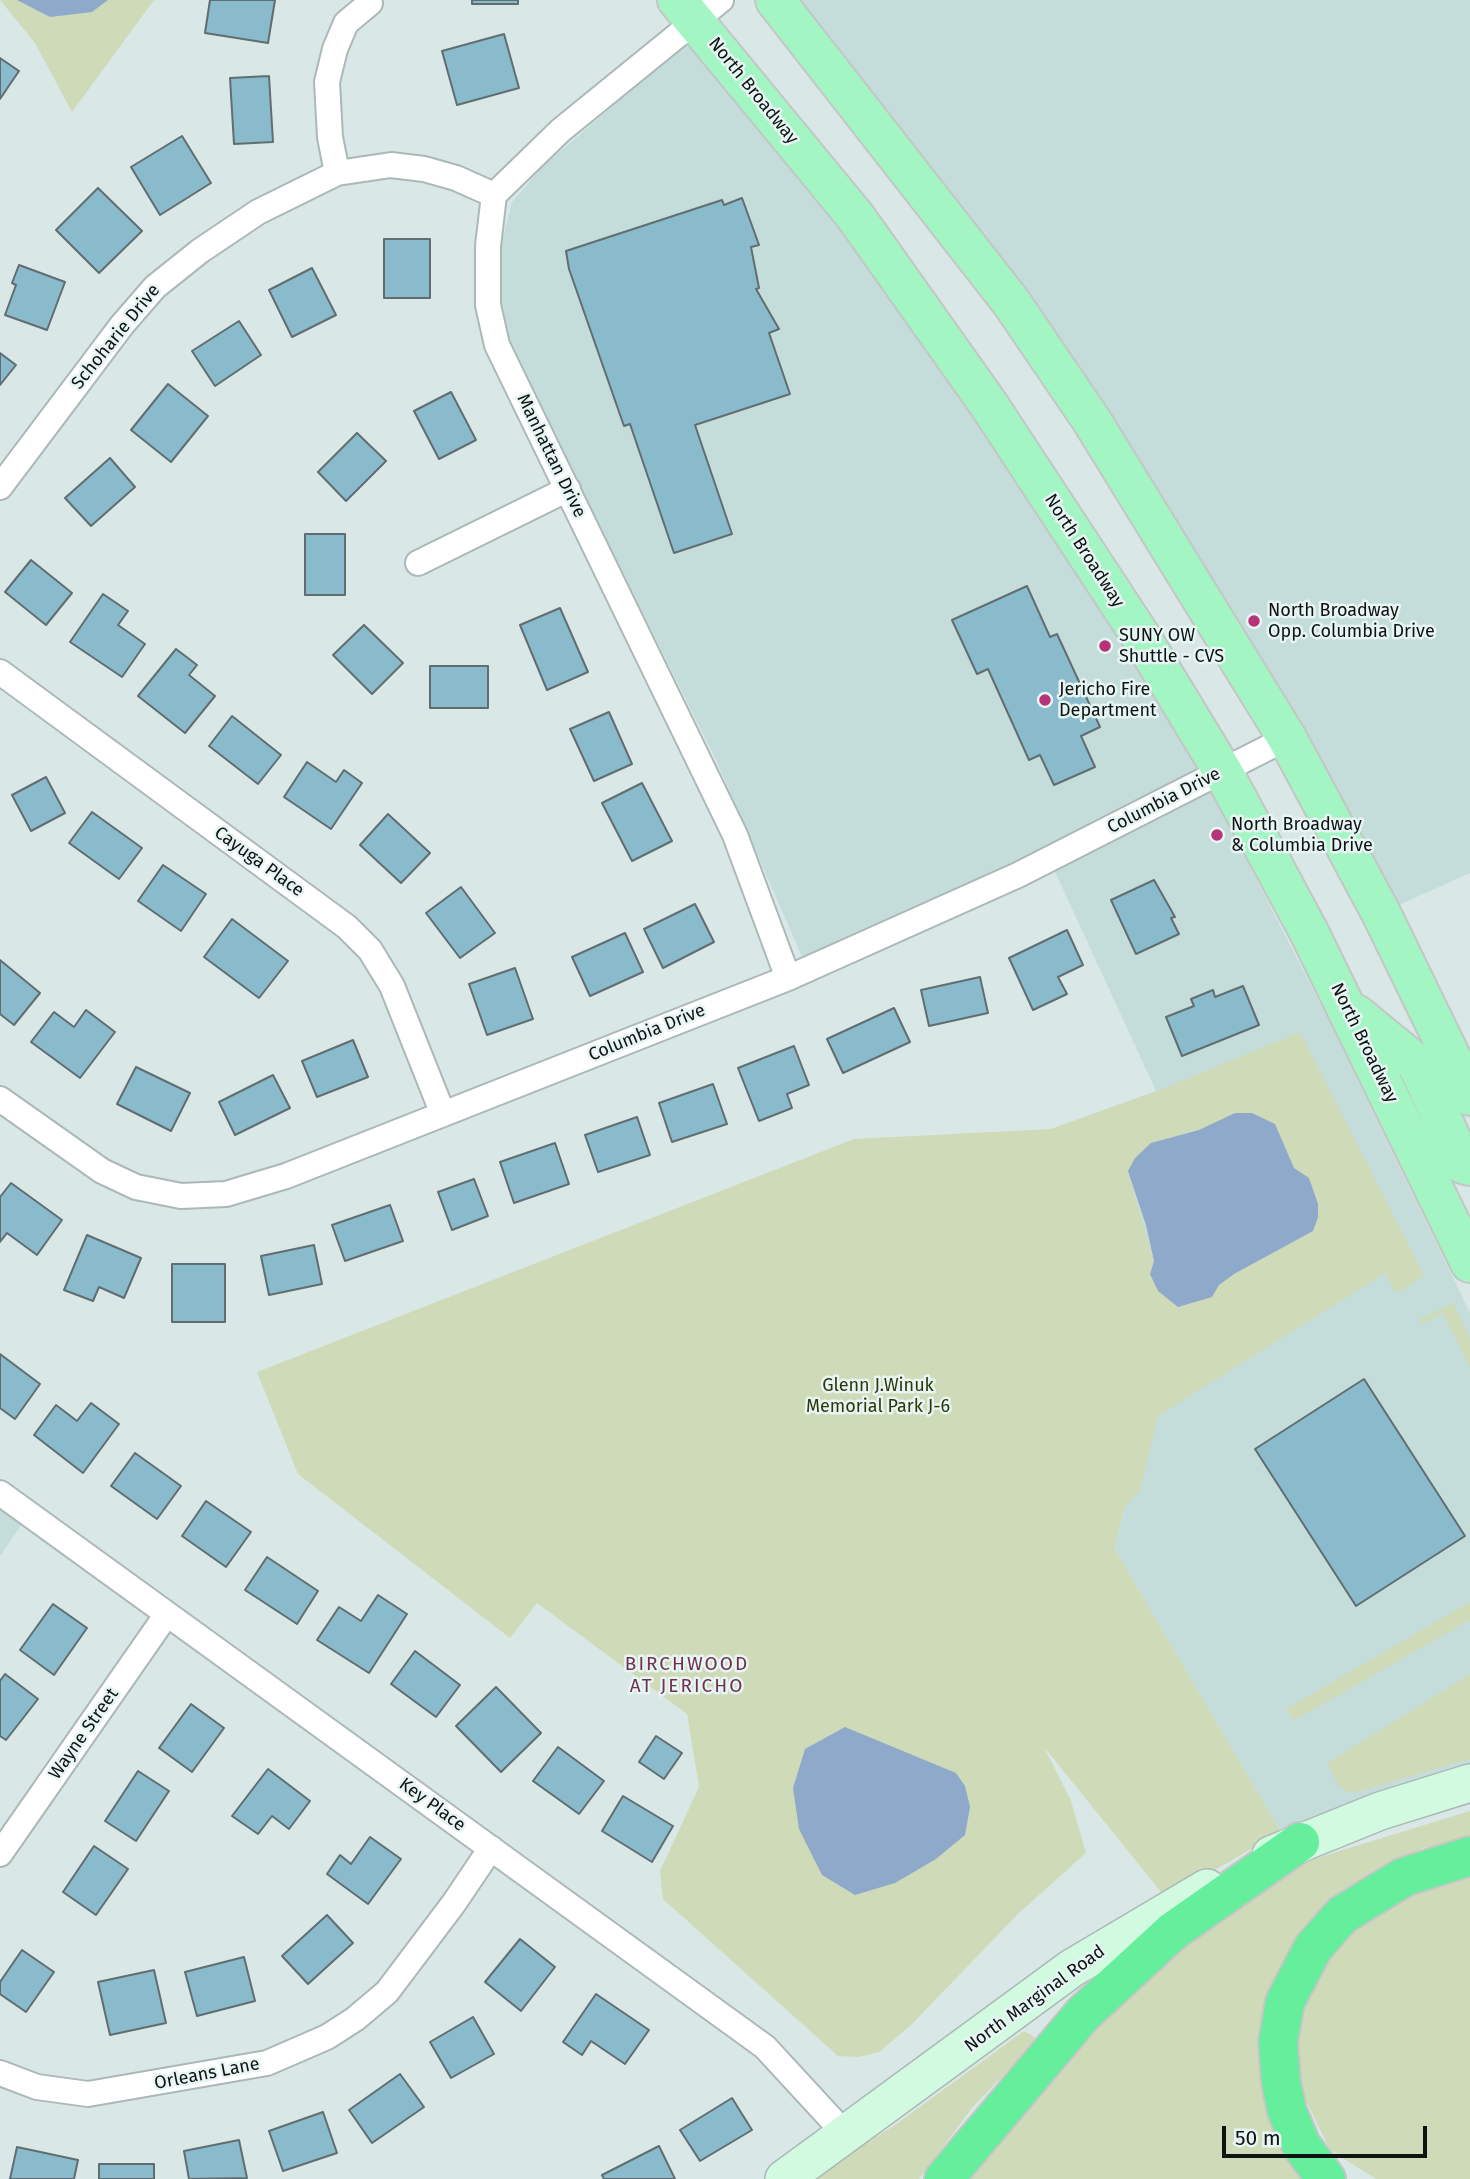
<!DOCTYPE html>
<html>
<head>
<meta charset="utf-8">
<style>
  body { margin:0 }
  #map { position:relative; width:1470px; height:2179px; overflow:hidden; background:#d9e8e6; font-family:"Fira Sans",sans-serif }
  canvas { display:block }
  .scale { position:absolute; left:1222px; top:2126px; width:205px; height:32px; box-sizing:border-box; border:4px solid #0f1313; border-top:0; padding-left:9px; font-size:21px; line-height:24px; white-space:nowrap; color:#0f1313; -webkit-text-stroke:5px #e7f5f3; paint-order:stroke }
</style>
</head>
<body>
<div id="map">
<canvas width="1470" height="2179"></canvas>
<div class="scale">50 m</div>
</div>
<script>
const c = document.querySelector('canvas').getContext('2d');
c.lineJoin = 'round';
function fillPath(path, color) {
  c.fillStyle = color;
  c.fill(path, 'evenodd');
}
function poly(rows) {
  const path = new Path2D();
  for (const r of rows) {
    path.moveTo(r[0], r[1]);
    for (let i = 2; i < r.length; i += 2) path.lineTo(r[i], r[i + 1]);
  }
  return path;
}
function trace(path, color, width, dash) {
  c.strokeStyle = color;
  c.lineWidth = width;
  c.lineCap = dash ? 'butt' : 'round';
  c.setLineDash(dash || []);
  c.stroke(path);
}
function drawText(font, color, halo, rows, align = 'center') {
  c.font = font + ' "Fira Sans",sans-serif';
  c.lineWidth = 5;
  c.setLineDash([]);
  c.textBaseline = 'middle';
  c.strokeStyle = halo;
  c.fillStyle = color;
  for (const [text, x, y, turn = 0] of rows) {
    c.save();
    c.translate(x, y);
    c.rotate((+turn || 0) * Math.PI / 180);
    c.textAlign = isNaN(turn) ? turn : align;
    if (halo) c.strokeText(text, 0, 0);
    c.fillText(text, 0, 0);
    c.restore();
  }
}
fillPath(poly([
  [794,0,1470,0,1470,873,1381,913,1287,738],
  [686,43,807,184,909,315,1064,549,1199,767,1327,1017,1470,1313,1470,1770,1281,1832,1114,1548,1150,1418,1051,1129,1156,1091,1045,850,803,959,716,760,513,353,501,305,502,241,512,202,542,167],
  [0,1499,26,1518,0,1556]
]), '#c5ddda');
fillPath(poly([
  [0,0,154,0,72,112,35,43],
  [1300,1032,1424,1275,1400,1292,1395,1291,1385,1273,1158,1416,1140,1490,1125,1507,1114,1548,1281,1832,1166,1898,1044,1747,1071,1801,1086,1853,1019,1913,911,2025,879,2052,859,2057,838,2056,663,1899,660,1871,699,1787,687,1714,537,1603,510,1638,298,1474,257,1372,854,1139,1051,1129,1157,1091],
  [1235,1113,1275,1124,1294,1168,1308,1178,1313,1190,1318,1204,1313,1231,1234,1274,1219,1285,1211,1297,1178,1307,1154,1261,1128,1172,1151,1143,1199,1130],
  [1453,1303,1470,1338,1470,1368,1443,1313,1421,1324,1418,1320],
  [1470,1602,1470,1620,1293,1721,1286,1709],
  [1470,1674,1470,1759,1361,1791,1347,1792,1338,1785,1327,1763],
  [1470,1811,1470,1841,1423,1848,1326,1901,1268,1992,1262,2080,1307,2179,966,2179,1124,1995,1195,1929,1294,1865],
  [1470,1875,1470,2179,1376,2179,1330,2150,1295,2078,1293,2008,1333,1933,1411,1887],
  [1024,2031,1038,2039,972,2108,919,2179,810,2179,895,2125]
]), '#cfdab9');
fillPath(poly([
  [17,0,108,0,92,12,50,17],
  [1235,1113,1252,1113,1275,1124,1294,1168,1309,1178,1318,1204,1318,1217,1313,1231,1234,1274,1219,1285,1212,1297,1178,1307,1158,1291,1150,1274,1154,1261,1146,1225,1128,1171,1135,1158,1151,1143,1199,1130],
  [845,1727,956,1773,965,1786,970,1807,965,1835,936,1859,895,1883,855,1895,822,1875,799,1829,793,1788,805,1749]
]), '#8ea9ca');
const building = poly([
  [210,0,275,0,268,43,205,33,210,0],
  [472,0,518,0,518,4,472,4,472,0],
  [504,34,519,88,457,105,442,51,504,34],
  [0,58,19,71,0,99,0,58],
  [269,76,273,142,234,144,230,78,269,76],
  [182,136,211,183,160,215,131,167,182,136],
  [98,188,142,231,99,273,56,230,98,188],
  [742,198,759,245,751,247,759,288,756,289,779,329,769,333,790,394,695,425,732,534,674,553,630,424,624,426,569,269,566,251,722,200,724,205,742,198],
  [384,239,430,239,430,298,384,298,384,239],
  [19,265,65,282,47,330,5,315,16,285,12,283,19,265],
  [312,268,336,315,292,337,269,290,312,268],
  [239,321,261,355,215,386,192,351,239,321],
  [0,353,16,365,0,385,0,353],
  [168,384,208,416,171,462,131,430,168,384],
  [451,392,476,440,439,459,414,411,451,392],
  [357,433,386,461,346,501,318,472,357,433],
  [110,458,135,487,91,526,65,498,110,458],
  [305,534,345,534,345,595,305,595,305,534],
  [31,560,72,593,46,625,5,592,31,560],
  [1027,586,1050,637,1057,634,1100,727,1081,736,1095,767,1054,785,1040,755,1029,760,988,669,977,674,952,620,1027,586],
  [103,594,128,611,118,625,145,644,122,677,70,642,103,594],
  [560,608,588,672,547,690,520,625,560,608],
  [364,625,403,663,372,694,333,655,364,625],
  [176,649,197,665,189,675,215,696,185,733,138,696,176,649],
  [430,666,488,666,488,708,430,708,430,666],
  [609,712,632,764,594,781,570,729,609,712],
  [232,716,281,755,258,784,209,746,232,716],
  [307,762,336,782,344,770,362,783,331,829,284,797,307,762],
  [46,777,65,813,31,831,12,795,46,777],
  [642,783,672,841,632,861,602,803,642,783],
  [92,812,142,848,119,879,69,843,92,812],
  [388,814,430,853,401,883,360,845,388,814],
  [163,865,206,894,181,931,138,901,163,865],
  [1154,880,1175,917,1171,918,1179,934,1136,954,1111,900,1154,880],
  [461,887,495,933,460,958,426,913,461,887],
  [695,904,714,942,663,968,644,929,695,904],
  [232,919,288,961,259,998,204,957,232,919],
  [1067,930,1083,965,1058,977,1067,994,1033,1010,1009,958,1067,930],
  [625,933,643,972,590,996,572,957,625,933],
  [0,960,40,993,14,1025,0,1014,0,960],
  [515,968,533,1019,487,1035,469,984,515,968],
  [980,977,988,1013,929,1026,921,990,980,977],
  [1243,986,1259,1025,1182,1056,1166,1017,1194,1006,1191,999,1213,990,1215,997,1243,986],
  [894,1008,910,1042,843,1073,827,1039,894,1008],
  [86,1010,115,1032,80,1078,31,1042,54,1012,74,1027,86,1010],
  [353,1040,368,1077,317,1097,302,1061,353,1040],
  [794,1046,809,1085,787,1094,792,1108,759,1121,738,1068,794,1046],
  [136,1067,190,1093,171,1131,117,1104,136,1067],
  [273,1075,290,1108,235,1135,219,1102,273,1075],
  [713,1084,727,1124,672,1142,659,1103,713,1084],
  [637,1117,650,1155,598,1172,585,1135,637,1117],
  [555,1143,569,1184,514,1203,500,1162,555,1143],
  [474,1179,488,1216,452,1230,438,1192,474,1179],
  [11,1183,62,1220,37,1255,7,1233,0,1242,0,1197,11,1183],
  [390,1205,403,1241,345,1261,332,1225,390,1205],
  [87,1235,141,1258,124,1298,99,1287,93,1301,64,1290,87,1235],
  [314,1245,322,1284,269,1295,261,1256,314,1245],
  [172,1264,225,1264,225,1322,172,1322,172,1264],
  [0,1354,40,1384,15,1419,0,1408,0,1354],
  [1364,1379,1465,1536,1356,1606,1255,1449,1364,1379],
  [91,1403,119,1424,83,1473,34,1435,56,1405,77,1421,91,1403],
  [135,1453,181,1486,157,1519,111,1486,135,1453],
  [206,1501,251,1532,226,1567,182,1536,206,1501],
  [267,1557,318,1591,297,1624,245,1590,267,1557],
  [378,1595,407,1614,369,1673,317,1640,339,1607,361,1621,378,1595],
  [53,1604,87,1628,54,1675,20,1650,53,1604],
  [415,1651,460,1685,436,1717,391,1684,415,1651],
  [5,1674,38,1699,6,1740,0,1736,0,1681,5,1674],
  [496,1687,541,1733,501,1772,456,1726,496,1687],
  [191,1704,224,1728,192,1772,159,1748,191,1704],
  [656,1736,682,1753,664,1779,639,1762,656,1736],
  [558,1747,604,1781,579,1814,533,1781,558,1747],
  [268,1769,310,1801,289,1829,272,1816,258,1834,232,1816,268,1769],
  [138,1771,169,1791,136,1841,105,1821,138,1771],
  [623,1796,673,1826,652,1862,602,1831,623,1796],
  [370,1837,401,1859,368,1904,327,1874,340,1855,351,1864,370,1837],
  [94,1846,128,1869,96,1915,63,1892,94,1846],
  [327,1915,353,1943,308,1984,282,1956,327,1915],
  [520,1939,555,1967,521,2011,485,1982,520,1939],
  [22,1950,54,1972,26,2012,0,1994,0,1982,22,1950],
  [244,1957,255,2001,197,2016,185,1972,244,1957],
  [154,1970,166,2023,110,2035,98,1982,154,1970],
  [596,1994,649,2030,625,2064,591,2041,582,2055,563,2042,596,1994],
  [473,2017,494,2054,451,2078,430,2042,473,2017],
  [400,2074,424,2107,372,2143,349,2110,400,2074],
  [732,2098,752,2130,700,2161,680,2130,732,2098],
  [323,2112,337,2153,283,2171,269,2131,323,2112],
  [239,2140,247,2178,189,2179,184,2151,239,2140],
  [659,2146,675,2179,604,2179,602,2175,659,2146],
  [17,2147,78,2160,74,2179,10,2179,17,2147],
  [99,2164,154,2164,154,2179,99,2179,99,2164]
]);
fillPath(building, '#8abbcc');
trace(building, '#616d71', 2);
const street = poly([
  [721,0,561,130,494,195,488,246,488,305,497,345,735,835,788,978],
  [337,173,330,137,327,82,335,49,346,23,370,3],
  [0,487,122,325,155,287,200,251,258,212,337,173,391,165,424,169,456,178,494,195],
  [418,563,568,489],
  [0,672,347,927,370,950,392,986,443,1114],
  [0,1099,102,1171,136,1187,181,1196,226,1194,286,1176,788,978,1018,875,1287,738],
  [0,1493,765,2047,847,2136],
  [0,1854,167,1614],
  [0,2073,37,2087,88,2094,267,2063,327,2037,355,2019,387,1992,454,1903,491,1848]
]);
const secondary = poly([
  [1271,1855,1380,1811,1470,1783],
  [784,2179,1072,1968,1207,1888]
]);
const primary = poly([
  [677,0,855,216,989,405,1138,632,1223,772,1309,932,1470,1263],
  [775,0,1011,302,1092,421,1287,738,1381,913,1470,1096],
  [1356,1014,1417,1064,1463,1164,1470,1166]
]);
const highway = poly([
  [944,2179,1083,2014,1173,1931,1300,1842],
  [1326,2179,1301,2145,1287,2111,1281,2082,1278,2042,1285,2002,1313,1948,1342,1915,1404,1877,1470,1856]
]);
trace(street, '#abb8b7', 28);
trace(secondary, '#abb8b7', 40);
trace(primary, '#c5c6c6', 42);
trace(highway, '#c5c6c6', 42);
trace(street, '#fff', 24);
trace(secondary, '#d1fae1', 37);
trace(primary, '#a3f5c4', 38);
trace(highway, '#65ee9c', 38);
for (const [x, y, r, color] of [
  [1254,621,7,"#b63279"],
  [1105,646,7,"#b63279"],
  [1045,700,7,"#b63279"],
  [1217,835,7,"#b63279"]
]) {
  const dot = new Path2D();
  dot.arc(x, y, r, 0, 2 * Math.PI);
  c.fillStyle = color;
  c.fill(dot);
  trace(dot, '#e7f5f3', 2.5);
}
drawText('18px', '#0f1313', '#e7f5f3', [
  ["North Broadway",753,91,51],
  ["Schoharie Drive",116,337,-51],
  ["Manhattan Drive",551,456,64],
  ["North Broadway",1084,551,57],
  ["Columbia Drive",1164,801,-27],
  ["Cayuga Place",259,862,36],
  ["Columbia Drive",647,1033,-22],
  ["North Broadway",1364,1043,64],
  ["Wayne Street",84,1734,-55],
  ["Key Place",432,1805,36],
  ["North Marginal Road",1035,1999,-36],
  ["Orleans Lane",207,2074,-11]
]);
drawText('18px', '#0f1313', '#e7f5f3', [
  ["North Broadway",1268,611],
  ["Opp. Columbia Drive",1268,632],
  ["SUNY OW",1119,636],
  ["Shuttle - CVS",1119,657],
  ["Jericho Fire",1059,690],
  ["Department",1059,711],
  ["North Broadway",1231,825],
  ["& Columbia Drive",1231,846]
], 'left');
drawText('18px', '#2d3707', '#e7f5f3', [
  ["Glenn J.Winuk",878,1386],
  ["Memorial Park J-6",878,1407]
]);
c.letterSpacing = '2px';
drawText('19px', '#713050', '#e7f5f3', [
  ["BIRCHWOOD",687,1665],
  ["AT JERICHO",687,1687]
]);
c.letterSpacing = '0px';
</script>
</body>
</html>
